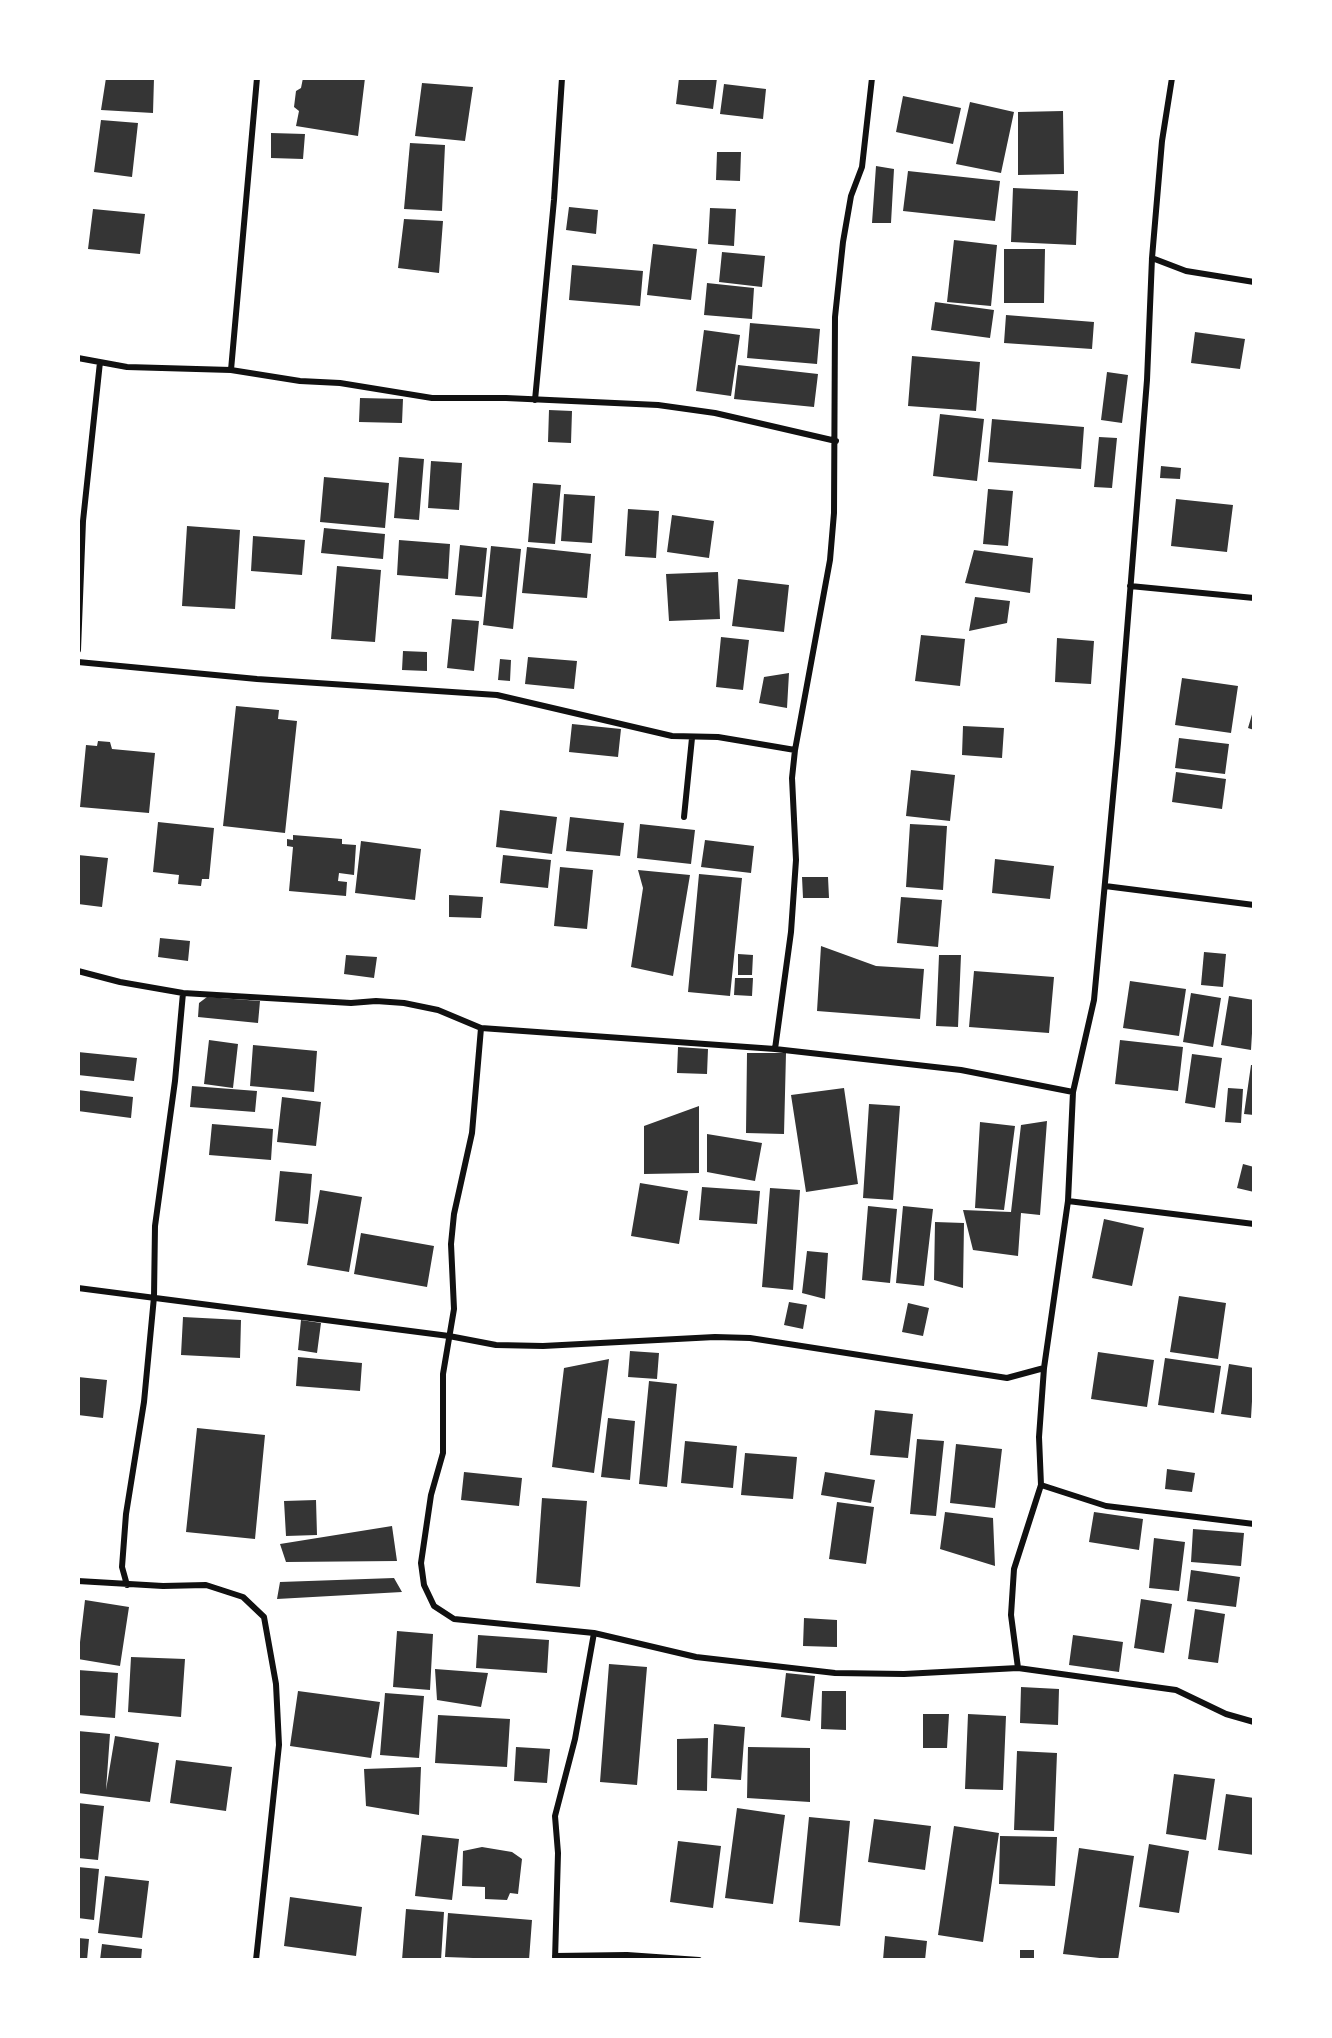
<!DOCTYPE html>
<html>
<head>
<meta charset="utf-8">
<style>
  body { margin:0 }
  #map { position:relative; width:1332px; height:2038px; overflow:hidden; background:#fff; font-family:"Work Sans",sans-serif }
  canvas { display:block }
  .frame { position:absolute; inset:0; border:80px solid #fff; pointer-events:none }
</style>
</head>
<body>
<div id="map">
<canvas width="1332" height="2038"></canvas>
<div class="frame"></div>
</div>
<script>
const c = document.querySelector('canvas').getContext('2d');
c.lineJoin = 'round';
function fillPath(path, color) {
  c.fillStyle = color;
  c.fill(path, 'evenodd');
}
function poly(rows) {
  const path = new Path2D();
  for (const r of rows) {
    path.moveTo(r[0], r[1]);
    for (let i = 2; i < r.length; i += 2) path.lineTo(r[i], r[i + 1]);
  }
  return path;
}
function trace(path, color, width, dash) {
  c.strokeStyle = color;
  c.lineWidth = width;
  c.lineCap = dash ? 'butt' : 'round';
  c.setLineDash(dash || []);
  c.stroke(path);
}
fillPath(poly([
  [106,78,154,78,153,113,101,110],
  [303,78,365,78,358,136,296,126,299,111,294,107,296,91,301,88],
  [679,78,717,78,713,109,676,104],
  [422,83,473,87,465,141,415,136],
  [724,84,766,89,763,119,720,114],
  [903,96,961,108,953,144,896,132],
  [970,102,1014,112,1001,173,956,164],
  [1063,111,1064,174,1018,175,1018,112],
  [101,120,138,123,132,177,94,172],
  [271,133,305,134,303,159,271,158],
  [410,143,445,145,442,211,404,209],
  [717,152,741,152,740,181,716,180],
  [876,166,894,169,891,223,872,223],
  [908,171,1000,181,995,221,903,211],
  [1013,188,1078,191,1076,245,1011,242],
  [569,207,598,210,596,234,566,230],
  [710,208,736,209,734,246,708,244],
  [93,209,145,214,140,254,88,249],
  [404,219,443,221,439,273,398,268],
  [954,240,997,245,991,306,947,302],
  [653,244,697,249,691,300,647,295],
  [1004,249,1045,249,1044,303,1004,303],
  [722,252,765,256,762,287,719,282],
  [572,265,643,271,640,306,569,300],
  [707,283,754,288,752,319,704,315],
  [935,302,994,310,990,338,931,330],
  [1006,315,1094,322,1092,349,1004,343],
  [750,323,820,329,817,364,747,358],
  [704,330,740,335,731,396,696,391],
  [1195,332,1245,339,1240,369,1191,363],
  [912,356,980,362,976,411,908,406],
  [738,365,818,374,814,407,734,399],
  [1107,372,1128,375,1122,423,1101,420],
  [360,398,403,399,402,423,359,422],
  [549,410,572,411,571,443,548,442],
  [940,414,984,419,977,481,933,476],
  [992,419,1084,427,1081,469,988,462],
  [1099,437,1117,438,1112,488,1094,487],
  [399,457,424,459,419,520,394,518],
  [431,461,462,463,459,510,428,508],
  [1161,466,1181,468,1180,479,1160,478],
  [324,477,389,483,385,528,320,522],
  [533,483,561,485,555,544,528,542],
  [988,489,1013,491,1008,546,983,544],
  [564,494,595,496,592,543,561,541],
  [1176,499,1233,505,1227,552,1171,546],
  [628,509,659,511,656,558,625,556],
  [672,515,714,521,709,558,667,552],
  [187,526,240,530,235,609,182,606],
  [324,528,385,534,383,559,321,553],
  [253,536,305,540,302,575,251,571],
  [399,540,450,544,448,579,397,575],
  [460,545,487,548,482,597,455,595],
  [491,546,521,549,513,629,483,625],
  [527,547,591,554,587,598,522,593],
  [974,550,1033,558,1030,593,965,583],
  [337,566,381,570,375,642,331,639],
  [718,572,720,619,669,621,666,574],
  [738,579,789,585,784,632,732,626],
  [975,597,1010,601,1007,623,969,631],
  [452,619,479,621,474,671,447,668],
  [921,635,965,639,960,686,915,681],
  [721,637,749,640,743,690,716,687],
  [1057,638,1094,641,1091,684,1055,682],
  [403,651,427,652,427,671,402,670],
  [528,657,577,661,574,689,525,684],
  [500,659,511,660,510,681,498,680],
  [789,673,787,708,759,703,764,677],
  [1182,678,1238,686,1231,733,1175,725],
  [236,706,279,710,278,719,297,721,285,833,223,826],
  [1253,711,1254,711,1254,730,1248,728],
  [572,724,621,729,618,757,569,752],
  [963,726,1004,728,1002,758,962,755],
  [1179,738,1229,744,1225,774,1175,768],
  [98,741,110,742,112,749,155,753,149,813,80,807,86,745,97,746],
  [911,770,955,775,950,821,906,816],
  [1176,772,1226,779,1222,809,1172,802],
  [500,810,557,817,552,854,496,847],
  [570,817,624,823,620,856,566,851],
  [158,822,214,828,209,879,202,879,201,886,178,884,179,875,153,872],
  [640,824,695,830,691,864,637,858],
  [910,824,947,826,943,890,906,887],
  [293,835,342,839,342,844,356,845,354,875,339,873,338,881,347,882,346,896,289,891,293,847,287,846,287,839,293,840],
  [705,840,754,846,751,873,701,867],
  [361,841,421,849,415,900,355,893],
  [78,855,108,858,102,907,78,904],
  [503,855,551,860,548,888,500,883],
  [995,859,1054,866,1050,899,992,893],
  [560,867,593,870,587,929,554,926],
  [638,870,690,875,673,976,631,967,643,888],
  [699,874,742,878,730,996,688,992],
  [802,877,828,877,829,898,803,898],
  [449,895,483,897,481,918,449,917],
  [901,897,942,900,938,947,897,943],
  [160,938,190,941,188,961,158,957],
  [821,946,876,966,924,969,920,1019,817,1011],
  [1204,952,1226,954,1223,987,1201,985],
  [738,954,753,955,752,975,738,975],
  [346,955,377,957,374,978,344,974],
  [939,955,961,955,958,1027,936,1026],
  [974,971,1054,977,1049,1033,969,1027],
  [735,978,753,978,752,996,734,995],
  [1130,981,1186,989,1179,1036,1123,1028],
  [1191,993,1221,998,1213,1047,1183,1042],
  [1229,996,1254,1000,1251,1050,1221,1045],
  [207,997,260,1001,258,1023,198,1017,199,1003],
  [209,1040,238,1044,233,1088,204,1084],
  [1120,1040,1183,1047,1178,1091,1115,1084],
  [253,1045,317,1051,314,1092,250,1086],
  [678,1047,708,1049,707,1074,677,1073],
  [78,1052,137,1058,134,1081,78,1075],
  [747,1053,786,1053,784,1134,746,1133],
  [1192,1054,1222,1058,1215,1108,1185,1103],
  [1251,1065,1254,1065,1254,1115,1244,1114],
  [192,1086,257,1091,255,1112,190,1107],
  [844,1088,858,1184,806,1192,791,1095],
  [1228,1088,1243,1089,1241,1123,1225,1122],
  [78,1090,133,1097,131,1118,78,1111],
  [282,1097,321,1102,316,1146,277,1142],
  [869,1104,900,1106,893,1200,863,1198],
  [699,1106,699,1173,644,1174,644,1126],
  [1047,1121,1040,1215,1021,1213,1018,1256,973,1250,963,1210,1011,1212,1021,1125],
  [980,1122,1015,1126,1004,1210,975,1208],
  [212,1124,273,1129,271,1160,209,1155],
  [707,1134,762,1143,755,1181,707,1172],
  [1243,1164,1254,1167,1254,1192,1237,1188],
  [280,1171,312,1174,308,1224,275,1221],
  [640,1183,688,1191,679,1244,631,1236],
  [702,1187,760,1191,757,1224,699,1220],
  [770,1188,800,1190,793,1290,762,1287],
  [320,1190,362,1197,349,1272,307,1265],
  [868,1206,897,1209,890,1283,862,1280],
  [903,1206,933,1209,924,1286,896,1283],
  [1104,1219,1144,1228,1132,1286,1092,1278],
  [935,1222,964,1223,963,1288,934,1280],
  [361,1233,434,1246,427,1287,354,1274],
  [807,1251,828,1253,825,1299,802,1293],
  [1179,1296,1226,1303,1218,1359,1170,1352],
  [789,1302,807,1305,803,1329,784,1325],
  [908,1303,929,1308,923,1336,902,1332],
  [183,1317,241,1320,240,1358,181,1355],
  [301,1320,321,1323,317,1353,298,1350],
  [630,1351,659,1353,657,1379,628,1377],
  [1098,1352,1154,1360,1147,1407,1091,1399],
  [298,1357,362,1363,360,1391,296,1386],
  [1165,1358,1221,1366,1214,1413,1158,1405],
  [609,1359,594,1473,552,1467,564,1368],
  [1229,1364,1254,1368,1251,1418,1221,1414],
  [78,1377,107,1380,103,1418,78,1415],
  [649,1381,677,1384,667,1487,639,1484],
  [875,1410,913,1414,908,1458,870,1455],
  [608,1418,635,1421,630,1480,601,1477],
  [197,1428,265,1435,255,1539,186,1532],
  [917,1439,944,1441,936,1516,910,1514],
  [685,1441,737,1446,733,1488,681,1483],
  [956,1444,1002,1449,995,1508,950,1503],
  [745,1453,797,1457,793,1499,741,1495],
  [1167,1469,1195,1473,1192,1492,1165,1489],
  [464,1472,522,1478,519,1506,461,1500],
  [825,1472,875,1480,871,1503,821,1495],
  [542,1498,587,1501,580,1587,536,1583],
  [316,1500,317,1535,286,1536,284,1501],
  [837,1502,874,1507,866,1564,829,1559],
  [945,1512,993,1518,995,1566,940,1549],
  [1094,1512,1143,1519,1139,1550,1089,1542],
  [392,1526,397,1561,286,1562,280,1544],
  [1193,1529,1244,1533,1241,1566,1191,1562],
  [1154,1538,1185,1542,1179,1591,1149,1588],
  [1191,1570,1240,1577,1236,1607,1187,1601],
  [394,1578,402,1592,277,1599,280,1582],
  [1141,1599,1172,1604,1164,1653,1134,1648],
  [85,1600,129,1607,120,1666,78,1659],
  [1195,1609,1225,1614,1218,1663,1188,1659],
  [804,1618,837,1620,837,1647,803,1646],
  [397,1631,433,1634,430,1690,393,1687],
  [478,1635,549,1640,547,1673,476,1668],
  [1073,1635,1123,1642,1119,1672,1069,1665],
  [131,1657,185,1659,181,1717,128,1712],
  [609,1664,647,1667,637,1785,600,1782],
  [435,1669,488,1673,481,1707,437,1700],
  [78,1670,118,1673,115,1718,78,1715],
  [786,1673,815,1676,810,1721,781,1717],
  [1021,1687,1059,1689,1058,1725,1020,1723],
  [298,1691,380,1702,371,1758,290,1746],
  [822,1691,846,1691,846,1730,821,1729],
  [385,1693,424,1696,419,1758,380,1755],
  [923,1714,949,1714,947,1748,923,1748],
  [968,1714,1006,1716,1003,1790,965,1789],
  [438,1715,510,1719,507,1767,435,1763],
  [714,1724,745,1727,741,1780,711,1778],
  [78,1731,110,1734,106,1790,115,1736,159,1743,150,1802,78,1793],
  [708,1738,707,1791,677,1790,677,1739],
  [516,1747,550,1749,547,1783,514,1781],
  [748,1747,810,1748,810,1802,747,1798],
  [1017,1751,1057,1753,1054,1831,1014,1830],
  [176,1760,232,1767,226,1811,170,1803],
  [421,1767,419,1815,366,1806,364,1769],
  [1174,1774,1215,1779,1206,1840,1166,1834],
  [1226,1794,1254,1798,1254,1855,1218,1850],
  [78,1803,104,1806,98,1860,78,1858],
  [737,1808,785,1815,773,1904,725,1898],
  [809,1817,850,1821,840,1926,799,1922],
  [874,1819,931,1826,925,1870,868,1862],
  [954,1826,999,1833,983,1942,938,1935],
  [422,1835,459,1839,452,1900,415,1896],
  [1000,1836,1057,1837,1055,1886,999,1884],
  [678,1841,721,1846,713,1908,670,1902],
  [1149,1844,1189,1851,1179,1913,1139,1907],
  [482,1847,512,1852,522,1859,518,1894,510,1893,507,1900,485,1899,485,1887,462,1886,463,1851],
  [1079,1848,1134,1856,1118,1960,1063,1954],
  [78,1867,99,1869,94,1920,78,1918],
  [105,1876,149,1881,142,1938,98,1933],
  [290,1897,362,1907,356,1956,284,1946],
  [406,1909,444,1912,441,1960,402,1960],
  [448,1913,532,1920,529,1960,445,1957],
  [885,1936,927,1941,925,1960,883,1960],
  [78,1938,89,1939,87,1960,78,1960],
  [102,1944,142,1949,141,1960,100,1960],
  [1020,1950,1034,1950,1034,1960,1020,1960]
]), '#353535');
trace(poly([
  [1152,258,1186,271,1254,282],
  [78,358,127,367,231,370,300,381,340,383,432,398,506,398,658,405,715,413,836,441],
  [231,370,257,78],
  [535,400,554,200,562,78],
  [1130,586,1254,598],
  [78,650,83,521,100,362],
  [78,662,257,679,497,695,672,736,718,737,795,750],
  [684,817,692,738],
  [1105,886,1254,905],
  [78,971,120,982,183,993,351,1003,376,1001,404,1003,438,1010,481,1028,775,1049,961,1070,1073,1092],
  [481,1028,472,1133,454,1214,451,1244,454,1309,443,1374,443,1453,431,1495,421,1563,424,1585,434,1606,454,1619,594,1633,696,1657,835,1673,904,1674,1018,1668,1176,1690,1226,1714,1254,1722],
  [775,1049,791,932,796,860,792,778,795,750,830,560,834,513,835,317,843,242,851,196,862,167,872,78],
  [1068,1201,1254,1224],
  [78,1288,449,1336,496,1345,543,1346,715,1337,750,1338,1007,1378,1044,1368],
  [1041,1485,1106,1506,1254,1524],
  [78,1581,163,1586,206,1585,243,1597,264,1617,276,1684,279,1745,256,1960],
  [127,1585,122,1567,126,1514,144,1402,154,1297,155,1226,175,1081,183,993],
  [1018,1668,1011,1615,1014,1569,1041,1485,1039,1437,1044,1368,1068,1201,1073,1092,1094,1000,1118,743,1147,380,1152,258,1162,141,1172,78],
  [555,1956,627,1955,699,1960],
  [555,1960,558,1853,555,1816,575,1739,594,1633]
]), '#111', 6);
</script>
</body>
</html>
